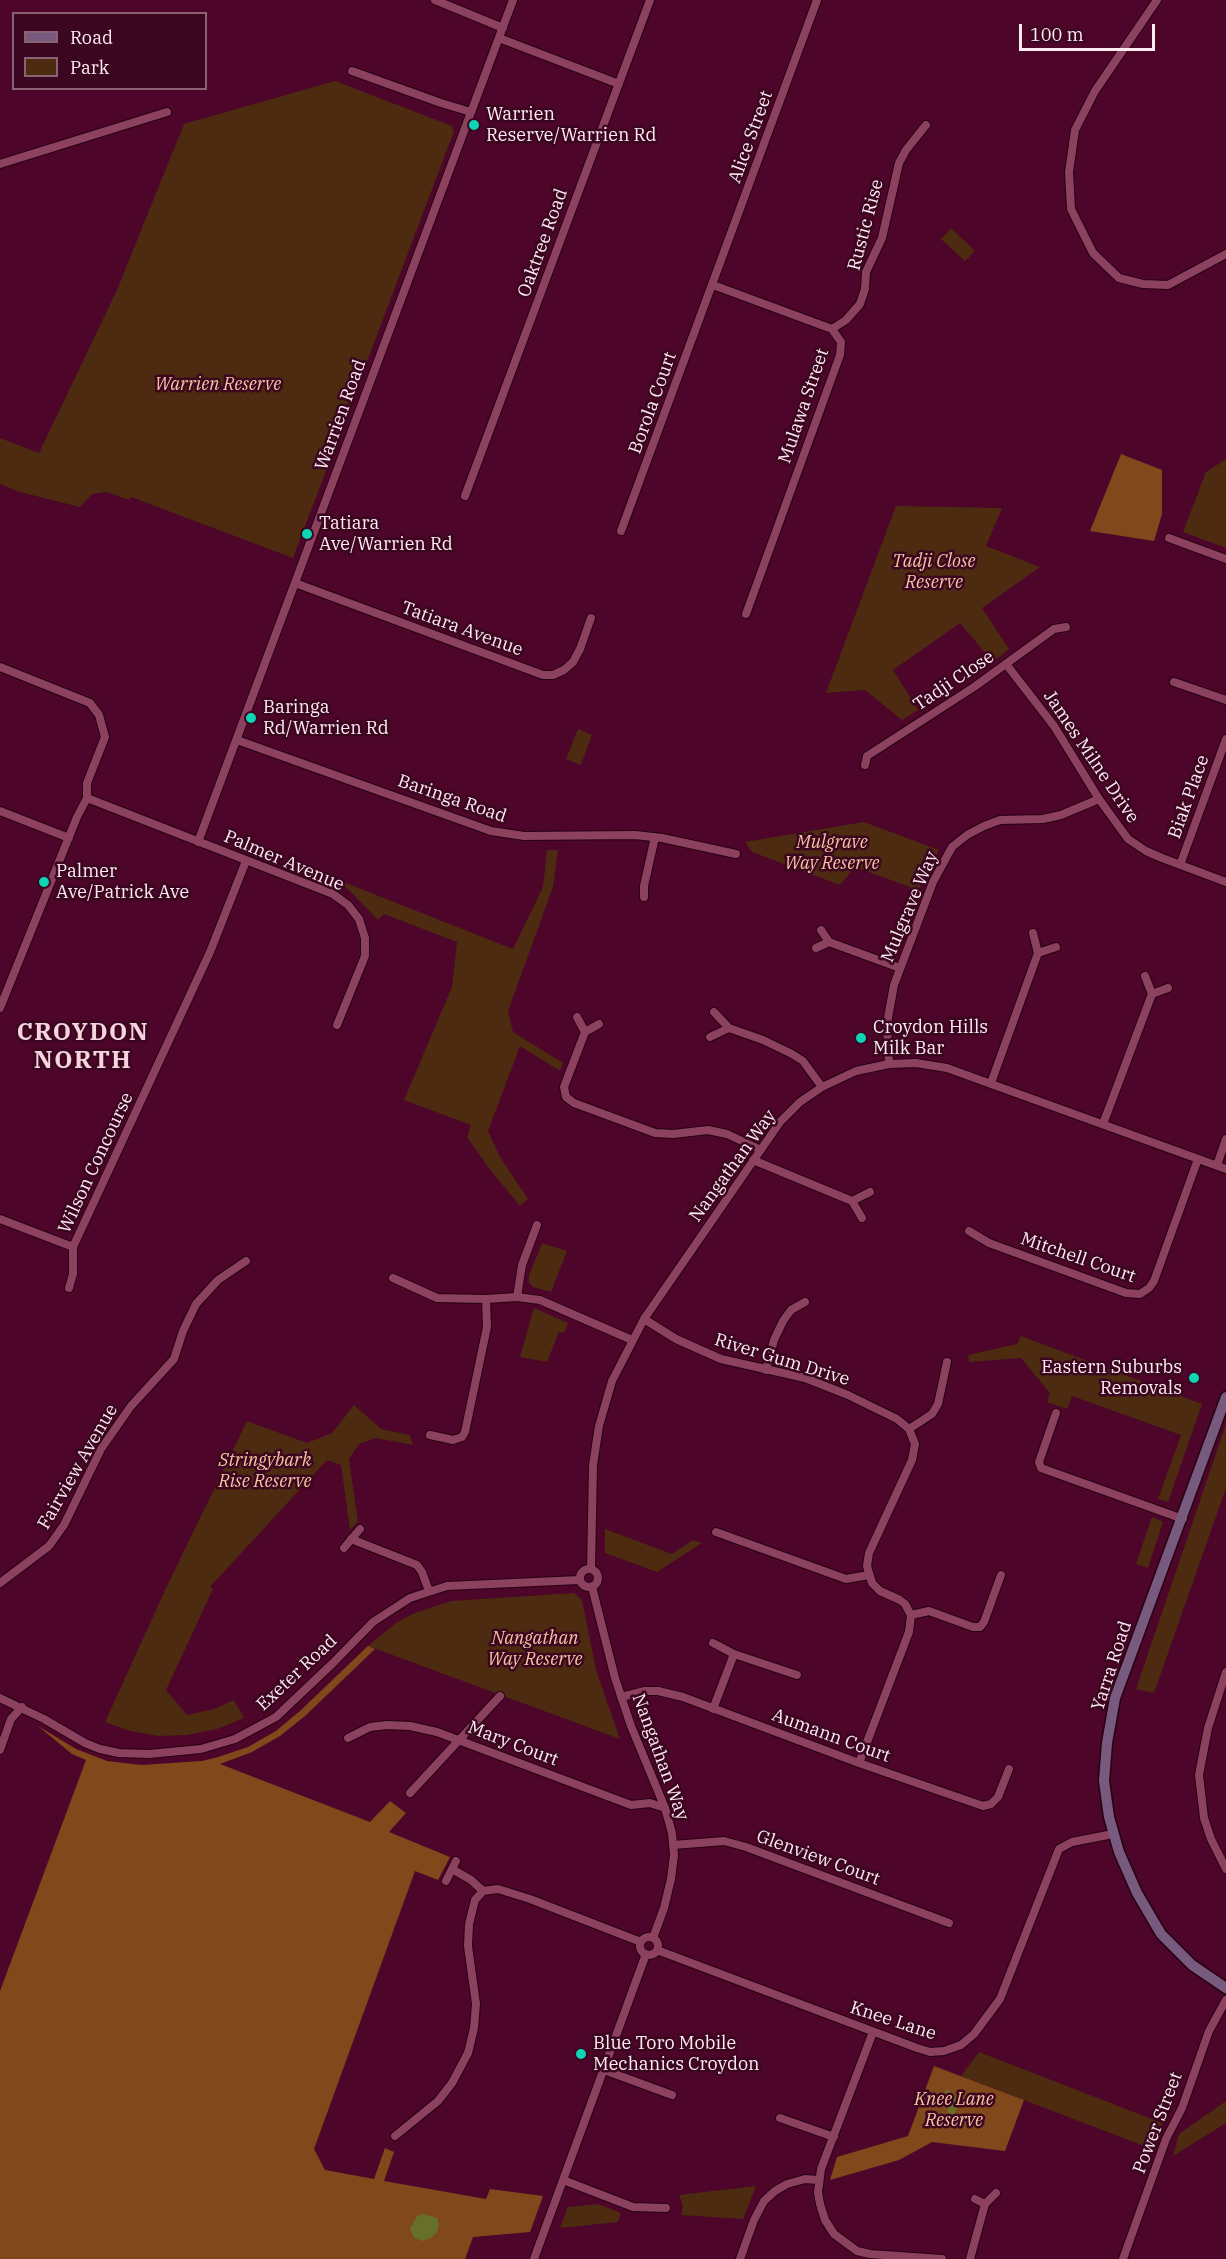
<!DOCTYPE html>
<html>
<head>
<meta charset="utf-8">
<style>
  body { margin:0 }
  #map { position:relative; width:1226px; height:2259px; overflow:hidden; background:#4d0529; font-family:"IBM Plex Serif",serif }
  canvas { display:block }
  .legend { position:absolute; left:12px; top:12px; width:195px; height:78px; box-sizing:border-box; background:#3b0620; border:2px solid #896274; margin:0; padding:8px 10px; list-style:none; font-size:18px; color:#feebf1 }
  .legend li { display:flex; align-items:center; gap:12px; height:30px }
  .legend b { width:30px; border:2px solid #896274 }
  .scale { position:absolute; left:1019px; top:24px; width:136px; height:27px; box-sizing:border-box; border:3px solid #feebf1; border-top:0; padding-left:8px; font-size:18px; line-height:21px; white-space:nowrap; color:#feebf1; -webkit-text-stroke:4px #3b0620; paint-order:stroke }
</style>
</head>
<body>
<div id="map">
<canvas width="1226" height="2259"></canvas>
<ul class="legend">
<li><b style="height:8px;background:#775a7d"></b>Road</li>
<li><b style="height:16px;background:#4c2b10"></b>Park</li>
</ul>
<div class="scale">100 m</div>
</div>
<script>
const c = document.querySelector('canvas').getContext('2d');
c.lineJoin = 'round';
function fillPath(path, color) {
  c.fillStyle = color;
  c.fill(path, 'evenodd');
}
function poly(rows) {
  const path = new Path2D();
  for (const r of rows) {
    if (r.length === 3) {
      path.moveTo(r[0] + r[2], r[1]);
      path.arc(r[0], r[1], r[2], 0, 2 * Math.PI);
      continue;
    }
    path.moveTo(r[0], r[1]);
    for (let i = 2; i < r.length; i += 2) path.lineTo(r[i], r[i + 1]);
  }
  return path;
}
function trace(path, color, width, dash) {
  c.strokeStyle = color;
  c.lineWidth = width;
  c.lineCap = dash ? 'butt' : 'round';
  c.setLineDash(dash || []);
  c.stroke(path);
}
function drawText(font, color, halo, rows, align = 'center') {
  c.font = font + ' "IBM Plex Serif",serif';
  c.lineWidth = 5;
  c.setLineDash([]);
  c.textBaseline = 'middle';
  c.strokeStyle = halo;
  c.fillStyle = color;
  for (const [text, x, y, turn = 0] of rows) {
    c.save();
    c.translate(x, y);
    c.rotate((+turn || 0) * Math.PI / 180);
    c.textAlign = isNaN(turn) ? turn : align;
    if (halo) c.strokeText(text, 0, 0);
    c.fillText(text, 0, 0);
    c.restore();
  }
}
fillPath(poly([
  [335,81,452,126,454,131,293,558,131,497,129,500,107,492,92,494,80,507,20,492,0,484,0,438,39,453,117,290,184,124],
  [951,228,975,251,965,261,941,239],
  [1226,459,1226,548,1183,532,1206,472],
  [896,506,1002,508,986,546,1040,567,982,608,1009,649,993,662,960,623,893,670,918,710,902,720,865,690,826,693],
  [578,729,592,735,581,765,566,759],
  [864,822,939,850,918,890,855,867,840,885,752,852,745,842],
  [547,850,558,850,553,887,508,1011,513,1032,563,1063,560,1071,520,1046,488,1131,500,1157,528,1199,520,1206,488,1167,467,1137,471,1125,404,1100,452,987,457,942,384,914,378,920,346,887,322,878,323,874,513,949,543,887],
  [542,1243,567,1251,551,1292,533,1287,529,1282,529,1275],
  [534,1308,568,1323,564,1333,559,1332,547,1362,520,1357],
  [1021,1336,1202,1404,1168,1502,1158,1499,1181,1435,1072,1396,1067,1409,1047,1402,1050,1393,1021,1358,969,1362,968,1355,1017,1344],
  [354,1405,381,1429,410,1435,413,1445,376,1438,359,1444,349,1459,358,1522,350,1530,341,1465,327,1460,210,1587,213,1589,166,1690,187,1715,214,1709,234,1700,244,1718,217,1729,187,1735,158,1736,130,1731,105,1722,167,1586,247,1421,307,1443,332,1433],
  [1226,1424,1226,1488,1154,1693,1136,1689],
  [1152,1517,1163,1522,1148,1568,1136,1564],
  [605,1529,672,1554,693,1540,702,1543,657,1572,605,1553],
  [574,1593,582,1600,596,1670,620,1739,368,1646,396,1623,412,1614,451,1601],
  [979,2052,1162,2123,1152,2149,961,2076],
  [1226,2101,1226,2123,1173,2156,1179,2134],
  [756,2186,743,2219,681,2215,683,2206,679,2195],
  [598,2204,621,2213,618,2222,560,2228,568,2207]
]), '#4c2b10');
fillPath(poly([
  [1121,454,1162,470,1162,514,1154,541,1090,531],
  [368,1646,375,1649,305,1716,280,1736,252,1752,220,1764,370,1822,390,1801,406,1813,389,1832,450,1857,438,1880,415,1871,314,2149,325,2170,374,2179,385,2148,394,2152,384,2181,486,2199,490,2189,543,2196,530,2232,473,2237,465,2259,0,2259,0,1991,86,1760,72,1754,38,1726,76,1749,107,1761,141,1765,202,1761,218,1757,248,1747,276,1731,300,1711],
  [934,2066,1024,2100,1005,2151,932,2142,899,2160,830,2180,837,2157,908,2136]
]), '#81491b');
fillPath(poly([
  [948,2089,955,2097,961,2094,962,2096,953,2118,948,2115,947,2106,939,2099],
  [423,2214,437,2218,439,2224,437,2232,431,2238,423,2241,414,2238,410,2229,417,2216]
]), '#667028');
const minor = poly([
  [435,0,503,28],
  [1157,0,1095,91,1075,130,1069,172,1071,209,1093,253,1119,278,1143,284,1168,285,1226,254],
  [499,38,619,84],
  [352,71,441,103,471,112],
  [0,164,167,112],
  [713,285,832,329,841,342,840,355,746,614],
  [832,329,846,320,860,304,865,289,866,272,882,238,899,163,906,150,926,125],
  [465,496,650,0],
  [621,531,817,0],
  [1169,538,1226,559],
  [295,583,543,675,553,675,564,670,573,662,580,649,591,618],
  [1006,664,1054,726,1099,799,1128,839,1146,851,1162,858,1226,882],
  [0,667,90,703,99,715,105,737,87,783,87,798],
  [1174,682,1226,700],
  [237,740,491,831,524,836,635,835,662,838,736,854],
  [865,765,867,756,974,687,1054,629,1066,627],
  [87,798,333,894,348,905,359,919,365,938,365,956,337,1025],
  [0,811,69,838],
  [198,842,513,0],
  [1180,865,1226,739],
  [644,897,644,886,655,837],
  [1033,933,1038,953,1056,947],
  [829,942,900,968],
  [816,948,829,942,821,930],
  [1145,976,1152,994,1168,988],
  [0,1008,77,817,87,798],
  [577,1017,585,1032,599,1024],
  [729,1028,763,1040,792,1054,803,1061,822,1087],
  [585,1032,564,1087,566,1097,574,1103,655,1133,673,1134,708,1130,727,1134,761,1150],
  [710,1037,729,1028,714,1012],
  [889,1064,887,1023,894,985,933,882,952,847,967,835,984,826,1000,820,1043,819,1061,815,1099,799],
  [991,1083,1038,953],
  [1103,1124,1152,994],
  [753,1160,852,1201],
  [1217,1165,1226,1139],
  [862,1218,852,1201,870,1192],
  [0,1219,73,1247],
  [969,1231,989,1243,1126,1293,1140,1294,1149,1288,1154,1281,1198,1159],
  [393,1278,437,1298,486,1299,517,1297,540,1300,632,1340],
  [69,1288,73,1274,73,1247,210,952,246,861],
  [517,1297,522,1265,537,1225],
  [644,1319,676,1339,721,1359,805,1378,848,1395,897,1419,909,1429,915,1444,912,1460,869,1553,867,1566,872,1583,880,1591,900,1600,905,1604,911,1615,909,1632,859,1763],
  [766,1370,774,1340,783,1321,791,1310,805,1302],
  [1056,1413,1039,1462,1041,1468,1183,1519],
  [909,1429,932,1414,938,1404,947,1362],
  [430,1435,453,1440,462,1437,465,1432,487,1327,486,1299],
  [716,1532,846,1579,869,1575],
  [351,1539,417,1565,422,1572,429,1591],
  [344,1548,360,1529],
  [589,1578,9],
  [591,1569,593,1465,599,1426,612,1381,644,1319,780,1122,800,1102,822,1087,856,1071,889,1064,916,1063,947,1068,1226,1169],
  [0,1583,49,1546,64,1525,101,1449,131,1406,174,1359,183,1331,196,1304,218,1280,246,1261],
  [592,1587,615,1678,631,1726,665,1808,672,1833,674,1855,671,1879,664,1908,653,1938],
  [911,1615,929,1611,973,1627,980,1627,984,1622,1001,1575],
  [713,1643,734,1654,797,1675],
  [1226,1672,1208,1728,1199,1775,1204,1818,1211,1839,1226,1869],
  [621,1697,645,1691,658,1691,683,1697,859,1763,983,1806,991,1804,998,1797,1009,1769],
  [0,1698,44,1719,85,1743,100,1749,119,1753,149,1754,201,1749,235,1739,276,1717,333,1663,373,1622,410,1598,447,1586,579,1580],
  [713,1709,734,1654],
  [348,1738,370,1727,387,1725,410,1726,437,1732,631,1805,650,1803,665,1808],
  [0,1750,11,1719,22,1707],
  [410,1793,500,1696],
  [673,1845,724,1841,746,1847,949,1923],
  [452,1869,471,1880,483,1891,498,1889,530,1899,641,1942],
  [446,1881,456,1861],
  [649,1946,9],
  [657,1950,917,2048,930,2052,944,2051,961,2045,974,2034,1000,1999,1059,1849,1072,1842,1113,1834],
  [873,2032,821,2169,818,2192,820,2204,825,2220,834,2234,857,2251,870,2254,942,2259],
  [604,2070,672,2095],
  [780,2118,834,2137],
  [395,2136,438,2101,452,2083,468,2053,474,2028,476,2004,468,1946,469,1924,475,1900,483,1891],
  [563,2180,633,2207,666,2208],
  [975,2199,985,2204],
  [534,2259,646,1954],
  [740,2259,754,2220,764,2201,775,2191,787,2184,805,2179,818,2180],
  [970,2259,985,2204,996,2193],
  [1123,2259,1166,2139,1182,2108,1209,2031,1226,2000]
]);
const secondary = poly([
  [1226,1397,1115,1698,1107,1743,1104,1781,1109,1817,1119,1852,1137,1893,1161,1934,1192,1965,1226,1988]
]);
trace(minor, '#250212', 10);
trace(secondary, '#250212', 13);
trace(minor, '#8c415f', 8);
trace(secondary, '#775a7d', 10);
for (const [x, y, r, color] of [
  [474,125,6,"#0dd5b5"],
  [307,534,6,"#0dd5b5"],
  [251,718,6,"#0dd5b5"],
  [44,882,6,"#0dd5b5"],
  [861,1038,6,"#0dd5b5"],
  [1194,1378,6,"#0dd5b5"],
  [581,2054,6,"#0dd5b5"]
]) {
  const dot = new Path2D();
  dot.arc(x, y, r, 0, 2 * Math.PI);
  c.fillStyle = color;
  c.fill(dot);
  trace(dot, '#3b0620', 2);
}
drawText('18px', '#feebf1', '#3b0620', [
  ["Warrien",486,115],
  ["Reserve/Warrien Rd",486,136],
  ["Tatiara",319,524],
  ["Ave/Warrien Rd",319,545],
  ["Baringa",263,708],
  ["Rd/Warrien Rd",263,729],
  ["Palmer",56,872],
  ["Ave/Patrick Ave",56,893],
  ["Croydon Hills",873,1028],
  ["Milk Bar",873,1049],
  ["Eastern Suburbs",1182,1368,"right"],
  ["Removals",1182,1389,"right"],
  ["Blue Toro Mobile",593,2044],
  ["Mechanics Croydon",593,2065]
], 'left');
drawText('18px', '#feebf1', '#3b0620', [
  ["Alice Street",751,137,-70],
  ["Rustic Rise",866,225,-75],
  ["Oaktree Road",543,243,-70],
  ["Borola Court",653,403,-70],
  ["Mulawa Street",804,406,-71],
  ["Warrien Road",341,415,-70],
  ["Tatiara Avenue",462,629,20],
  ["Tadji Close",954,681,-34],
  ["James Milne Drive",1091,757,56],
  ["Biak Place",1189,797,-70],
  ["Baringa Road",452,799,19],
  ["Palmer Avenue",284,861,23],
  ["Mulgrave Way",910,907,-67],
  ["Wilson Concourse",96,1163,-65],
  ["Nangathan Way",733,1166,-54],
  ["Mitchell Court",1078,1258,19],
  ["River Gum Drive",782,1360,17],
  ["Fairview Avenue",78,1467,-60],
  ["Yarra Road",1112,1666,-72],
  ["Exeter Road",297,1673,-43],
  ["Aumann Court",831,1736,20],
  ["Mary Court",513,1744,21],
  ["Nangathan Way",660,1757,70],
  ["Glenview Court",818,1858,20],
  ["Knee Lane",893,2021,18],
  ["Power Street",1158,2123,-69]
]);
drawText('italic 18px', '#f7c39f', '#3b0620', [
  ["Warrien Reserve",218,385],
  ["Tadji Close",934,562],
  ["Reserve",934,583],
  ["Mulgrave",832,843],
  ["Way Reserve",832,864],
  ["Stringybark",265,1461],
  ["Rise Reserve",265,1482],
  ["Nangathan",535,1639],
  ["Way Reserve",535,1660],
  ["Knee Lane",954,2100],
  ["Reserve",954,2121]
]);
c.letterSpacing = '1.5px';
drawText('bold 24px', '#f7d3de', '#3b0620', [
  ["CROYDON",83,1033],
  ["NORTH",83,1061]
]);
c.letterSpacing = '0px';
</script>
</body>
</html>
